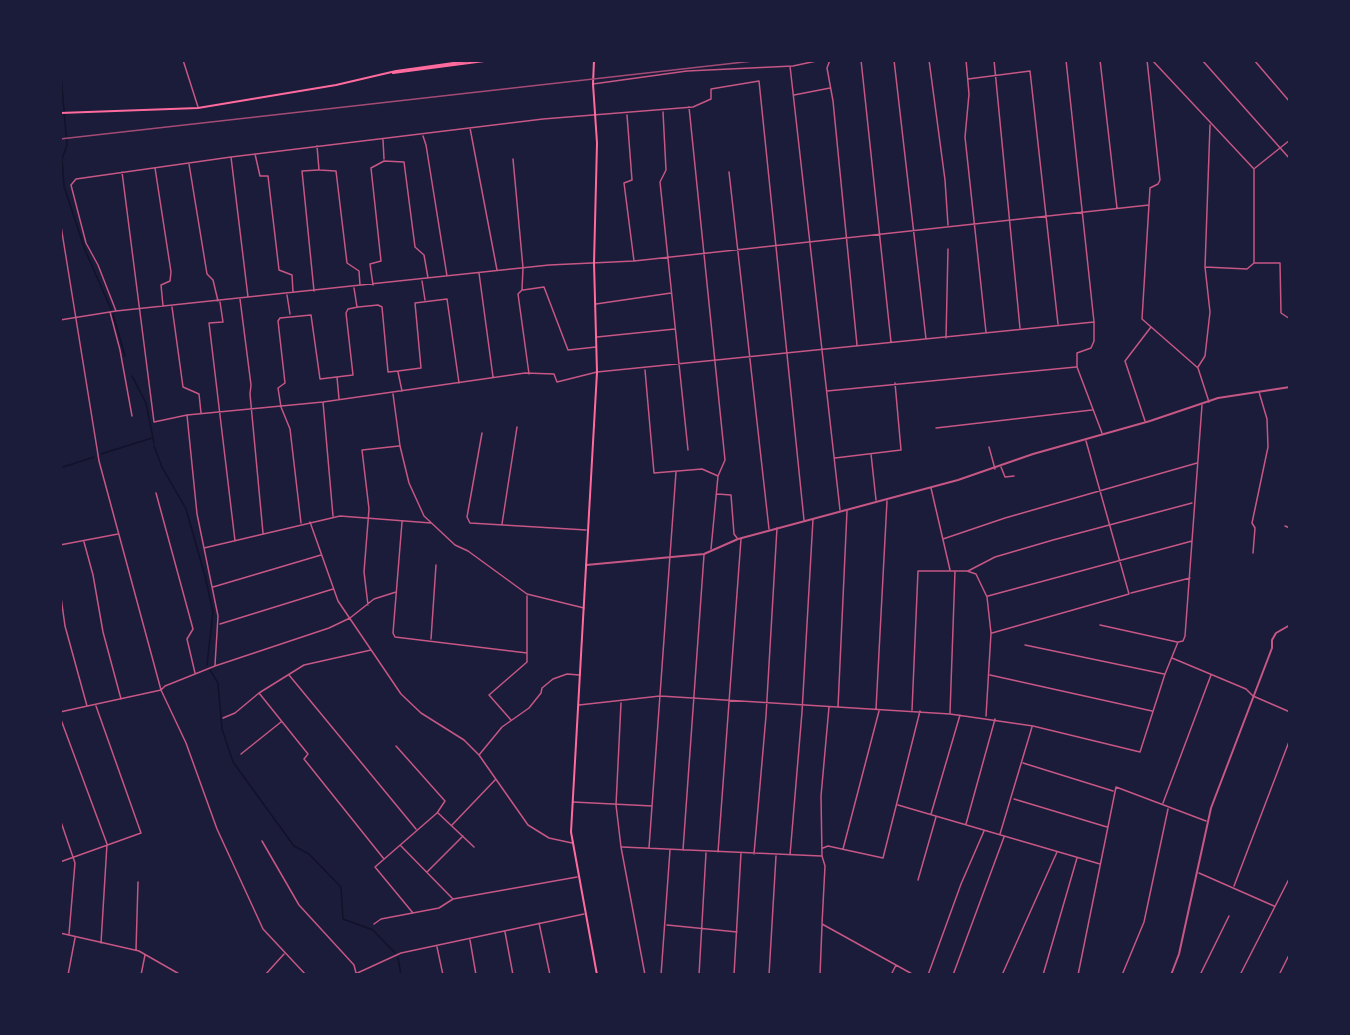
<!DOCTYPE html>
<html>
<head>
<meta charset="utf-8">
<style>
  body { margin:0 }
  #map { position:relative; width:1350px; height:1035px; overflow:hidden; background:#1b1b3a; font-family:"Alegreya Sans",sans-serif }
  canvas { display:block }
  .frame { position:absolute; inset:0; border:62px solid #1b1b3a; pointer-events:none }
</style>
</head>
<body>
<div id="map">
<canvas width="1350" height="1035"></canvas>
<div class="frame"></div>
</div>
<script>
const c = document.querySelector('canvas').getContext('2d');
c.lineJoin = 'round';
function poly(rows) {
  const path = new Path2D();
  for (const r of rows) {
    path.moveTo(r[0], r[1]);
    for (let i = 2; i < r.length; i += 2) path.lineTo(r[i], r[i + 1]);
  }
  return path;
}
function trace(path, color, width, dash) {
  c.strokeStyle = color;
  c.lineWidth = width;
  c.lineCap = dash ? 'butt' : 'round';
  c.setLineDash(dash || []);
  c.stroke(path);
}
trace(poly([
  [60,64,67,145,62,159,64,186,85,250,111,309],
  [113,314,125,356],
  [132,376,146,403,154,443],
  [154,446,162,467,186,509,205,576,213,612,207,665],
  [101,454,152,438],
  [60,468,94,457],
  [210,670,218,683,222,729,233,762,294,846,309,854,341,887,343,919,373,930,395,953],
  [398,958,401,975]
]), '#12122b', 1.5);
trace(poly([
  [183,60,198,107],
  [830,60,827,68,833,101,857,345],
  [861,60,891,342],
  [894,60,926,339],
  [929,60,945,180,948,225],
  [966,60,969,94,965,137,986,332],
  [994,60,1020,328],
  [1066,60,1094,322,1094,341,1091,348,1077,353,1077,367,1102,433],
  [1100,60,1117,208],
  [1147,60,1160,180,1158,184,1150,188,1142,319,1198,368,1209,402],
  [1152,60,1254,169,1254,263],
  [1202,60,1290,159],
  [1254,60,1290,102],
  [790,66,840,510],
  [968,79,1030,71,1058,324],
  [593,84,687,71,793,66,821,60],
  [794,95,830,88],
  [689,107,725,460,718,476,711,549],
  [663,112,666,170,660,182,688,450],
  [627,115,632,180,624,183,634,261],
  [470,128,497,270],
  [423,136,426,145,447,276],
  [383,140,384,159],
  [317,146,319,170,336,171,347,263,359,271,360,285],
  [255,154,260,176,268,176,279,270,292,275,293,292],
  [231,157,248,297],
  [513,159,523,268,522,290,518,294,529,374],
  [189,164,207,274,213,280,218,301],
  [155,168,171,272,170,281,161,285,163,306],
  [1255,168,1290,140],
  [122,172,154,422,187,415,323,402,525,373,554,374,557,382,597,372,1094,322],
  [729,172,769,529],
  [60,220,99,461,161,690,186,743,217,829,263,929,306,975],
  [1205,267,1247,269,1254,263,1280,263,1281,313,1290,319],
  [479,273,493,377],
  [422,281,425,300],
  [373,285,370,264,381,261,371,168,384,161,404,162,415,247,424,255,428,278],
  [354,288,357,307],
  [523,290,544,287,568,350,596,347],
  [314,291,302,171,318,170],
  [287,295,290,314],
  [240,299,251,385,250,394,263,533],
  [220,302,223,322,209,323,235,541],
  [596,304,671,293],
  [172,307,183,387,199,394,201,413],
  [116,311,98,265,86,243,71,185,76,179,231,157,543,119,693,107,711,99,711,89,759,81,804,520],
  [110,312,120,350,132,416],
  [60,320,116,311,549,265,634,261,1149,205],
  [597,337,675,329],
  [946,338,948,249],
  [1198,367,1205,356,1210,312,1205,267,1210,125],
  [645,370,654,473,702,469,718,476],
  [398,372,402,391],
  [337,377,339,399],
  [827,391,1076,367],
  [393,394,400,446,409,483,424,516,455,545,468,551,527,594,584,608],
  [323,402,333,516],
  [187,415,197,514,218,616,215,665],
  [1145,421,1125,361,1151,327],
  [936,428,1092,410],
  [482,433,467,517,470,523,586,530],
  [989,447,995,469],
  [871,454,876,500],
  [835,458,901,450,895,383],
  [1001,467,1005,477,1014,476],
  [931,488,950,570],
  [156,493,193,629,187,639,195,673],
  [717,494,731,495,734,534,737,538],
  [310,522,338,601,401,694,421,713,464,740,479,755,528,825,549,838,572,843],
  [402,522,393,633,395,637,527,653],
  [301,523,290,429,281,407,278,388,285,383,278,321,280,318,311,315,320,379,353,375,346,313,348,309,358,307,378,305,382,307,388,372,398,371,421,368,415,303,447,299,459,383],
  [502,524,517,427],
  [1285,526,1290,528],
  [943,539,1005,518,1197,463],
  [84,542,93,575,103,632,121,699],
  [60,545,118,534],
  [204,548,340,516,431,523],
  [1253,553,1255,528,1252,523,1268,447,1267,419,1259,392],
  [968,571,995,557,1053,540,1192,503],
  [213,587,321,555],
  [60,590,65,626,87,706],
  [1131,593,1190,578],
  [988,596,1192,541],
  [368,605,364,572,369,509,362,450,399,446],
  [220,624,333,589],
  [1100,625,1177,642],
  [992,633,1129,594,1086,441],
  [431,639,436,565],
  [1025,645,1164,674],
  [1172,658,1246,689,1253,696,1290,712],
  [289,675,416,829],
  [990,675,1152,711],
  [259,693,308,754,304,759,384,859],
  [621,703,616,805,621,847,645,975],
  [579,705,660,696,950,714,1033,726,1140,752,1165,674,1178,642,1183,641,1185,636,1202,405],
  [829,707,821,796,822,856,825,866,822,924,914,975],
  [838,707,847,511],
  [876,709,887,501],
  [912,710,918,571,967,571,976,574,987,597,991,633,986,716],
  [60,712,161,690,165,686,215,666,329,628,350,618,374,599,396,592],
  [950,713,955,571],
  [60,717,107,844,101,943],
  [223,718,235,713,259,693,304,665,371,650],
  [511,720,489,695,527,662,527,596],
  [396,746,445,801,437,813,375,867,413,913],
  [241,754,281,722],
  [479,755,502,727,529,708,541,693,542,688,553,679,567,674,579,675],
  [1023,763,1113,791],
  [1014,799,1107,827],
  [573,802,652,806],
  [1163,803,1211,675],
  [898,805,1100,864],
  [438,813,474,847],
  [931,814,960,715],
  [60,819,75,863,69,934],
  [966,824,995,719],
  [452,825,495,780],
  [1000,834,1032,727],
  [262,841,299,905,354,965,356,973],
  [401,846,452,898],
  [622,847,821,856],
  [649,848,676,472],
  [823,848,828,846,883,858,920,711],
  [843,849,879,711],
  [683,850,704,555],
  [718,852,741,539],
  [754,854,766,716,777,528],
  [790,855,802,712,813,519],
  [60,862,141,833,96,706],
  [427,872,463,836],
  [1199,873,1274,906],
  [918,880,936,817],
  [1234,886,1290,739],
  [539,923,550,975],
  [374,924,381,919,439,908,453,899,577,877],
  [667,925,737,932],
  [505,932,513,975],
  [60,933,139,951,181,975],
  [470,940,476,975],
  [437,947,443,975],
  [136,950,138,882],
  [68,975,75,938],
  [141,975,145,955],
  [265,975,284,954],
  [353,975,401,953,584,914],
  [661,975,670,850],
  [699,975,706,853],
  [734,975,741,853],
  [769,975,776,856],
  [820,975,822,925],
  [891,975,896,965],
  [928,975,961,884,984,831],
  [953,975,1004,837],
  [1002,975,1057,852],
  [1043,975,1077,858],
  [1078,975,1116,787,1206,821],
  [1122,975,1144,922,1168,809],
  [1200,975,1229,916],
  [1240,975,1290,877],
  [1279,975,1290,953]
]), '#c65784', 1.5);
trace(poly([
  [586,565,704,554,738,539,958,480,1033,454,1150,421,1218,398,1290,387],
  [1171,975,1179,954,1211,808,1272,648,1272,640,1276,633,1290,625]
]), '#c65784', 2);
trace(poly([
  [594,60,593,84,597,143,594,263,597,372,571,832,597,975],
  [393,73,492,60],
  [60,113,198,108,336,85,396,71,475,60]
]), '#ff6b9d', 2);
trace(poly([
  [60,139,762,60]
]), '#a44b75', 1.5);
</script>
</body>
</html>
